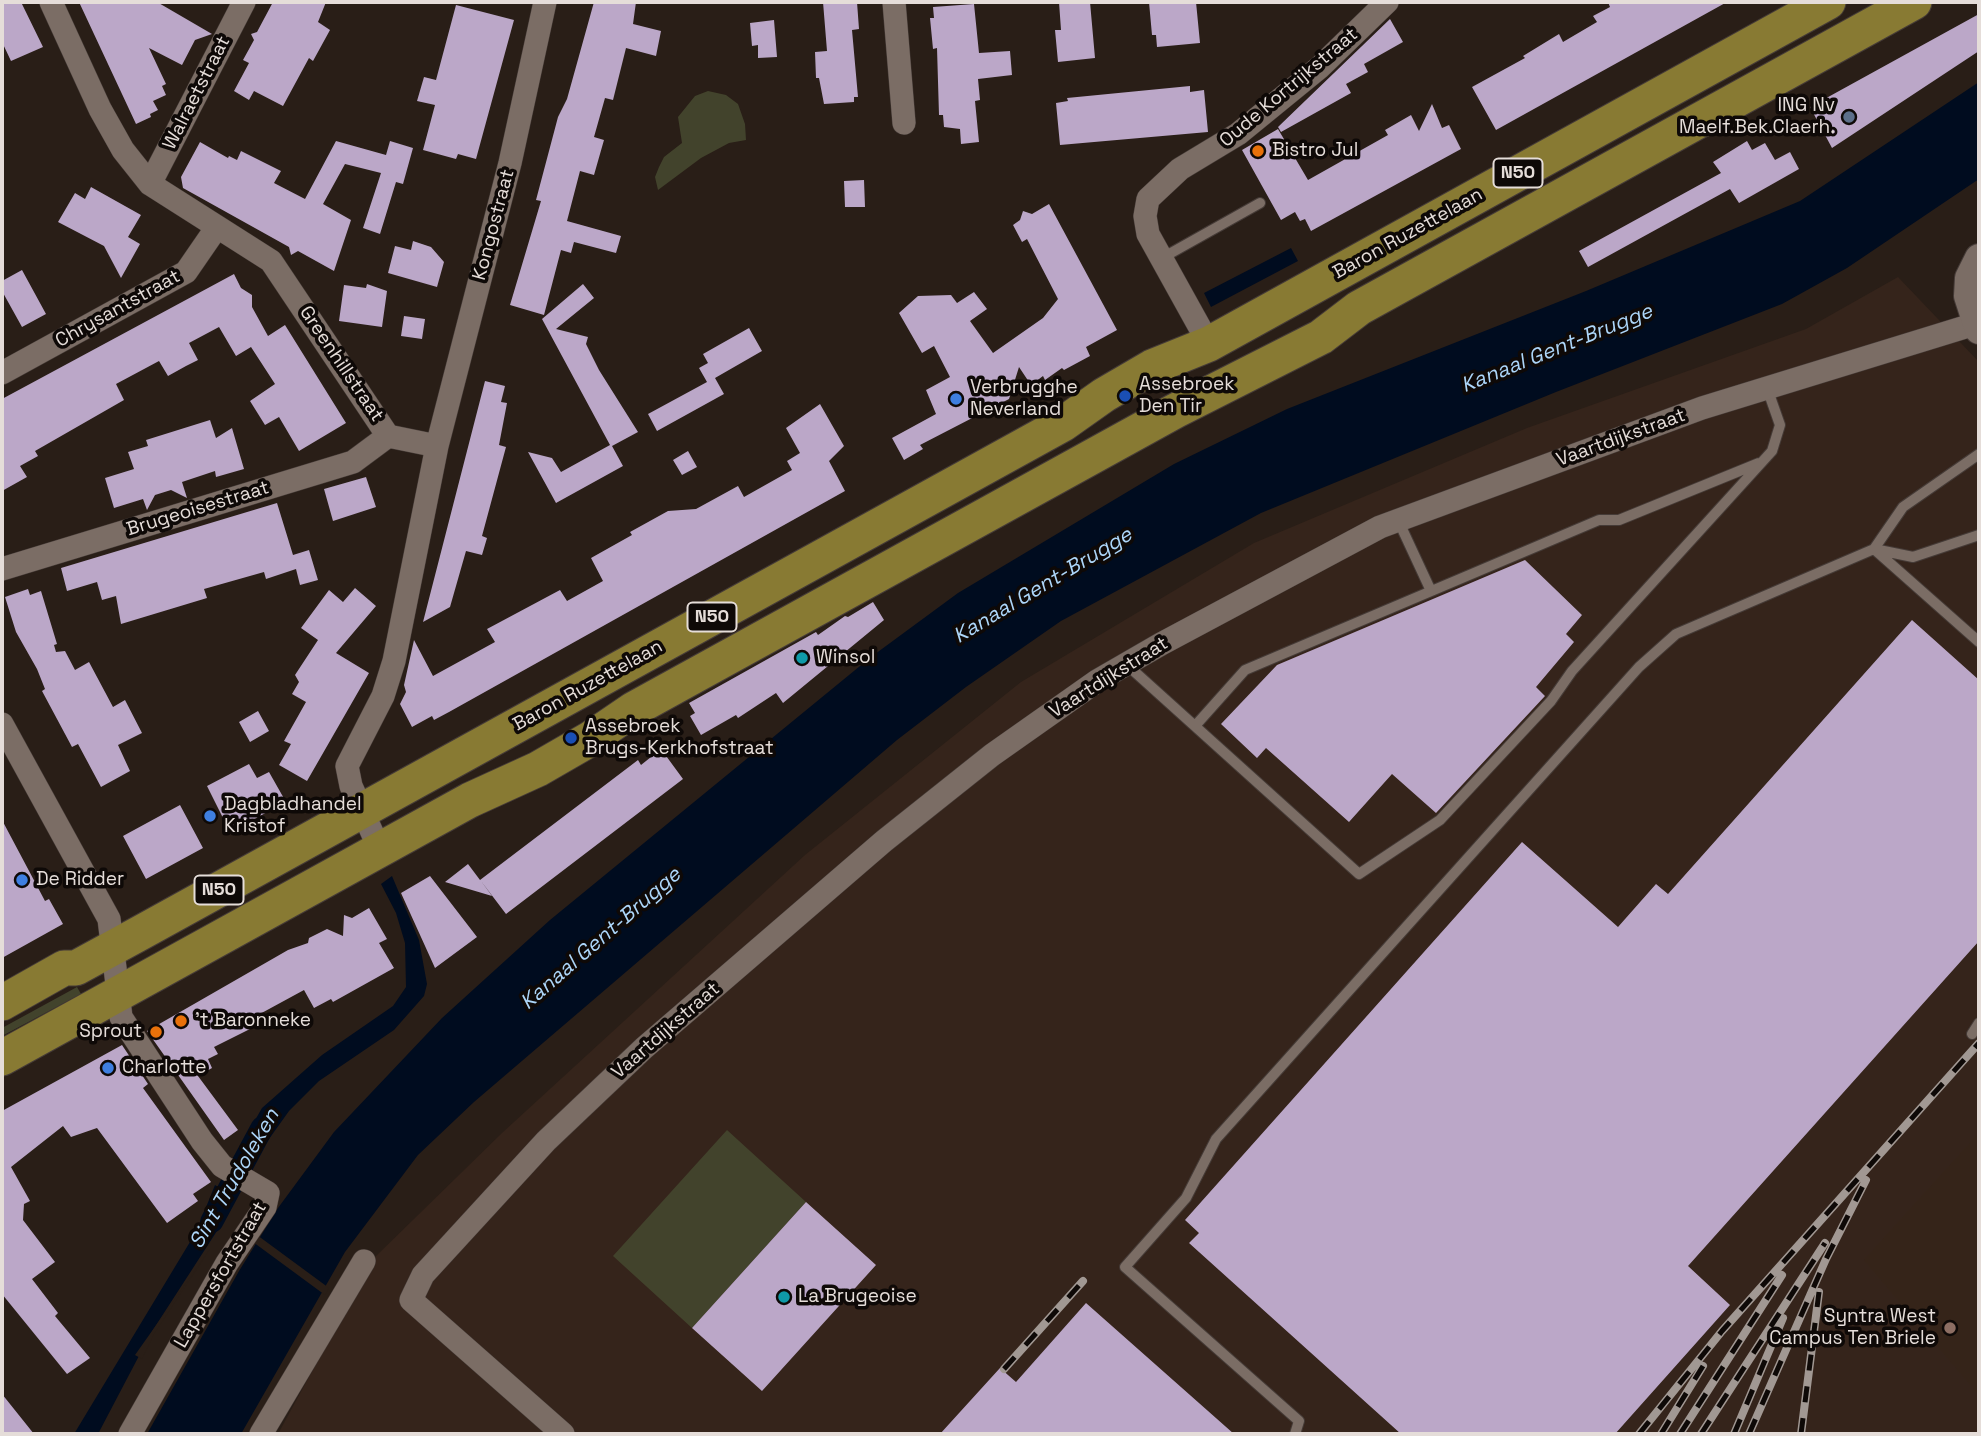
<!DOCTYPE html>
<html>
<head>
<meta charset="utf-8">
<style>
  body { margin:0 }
  #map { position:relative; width:1981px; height:1436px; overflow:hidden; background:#291e17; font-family:"Space Grotesk",sans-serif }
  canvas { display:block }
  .frame { position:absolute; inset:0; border:4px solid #e5ddd9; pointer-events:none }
</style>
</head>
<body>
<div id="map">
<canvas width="1981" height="1436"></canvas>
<div class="frame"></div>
</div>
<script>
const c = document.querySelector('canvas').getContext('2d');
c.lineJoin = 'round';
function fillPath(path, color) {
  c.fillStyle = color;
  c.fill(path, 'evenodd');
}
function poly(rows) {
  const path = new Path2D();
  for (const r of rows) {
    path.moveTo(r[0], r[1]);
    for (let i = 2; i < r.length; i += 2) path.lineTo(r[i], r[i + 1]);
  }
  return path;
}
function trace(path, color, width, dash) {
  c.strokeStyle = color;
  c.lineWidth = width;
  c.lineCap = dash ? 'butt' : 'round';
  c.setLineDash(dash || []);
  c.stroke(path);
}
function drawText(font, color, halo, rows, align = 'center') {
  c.font = font + ' "Space Grotesk",sans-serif';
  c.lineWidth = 7;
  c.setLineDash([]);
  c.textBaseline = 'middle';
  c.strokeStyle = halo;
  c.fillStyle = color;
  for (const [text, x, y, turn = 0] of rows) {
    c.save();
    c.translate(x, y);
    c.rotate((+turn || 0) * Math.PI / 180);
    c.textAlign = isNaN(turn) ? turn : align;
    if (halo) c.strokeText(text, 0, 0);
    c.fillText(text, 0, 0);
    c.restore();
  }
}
fillPath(poly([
  [1898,277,1979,362,1979,1434,278,1434,373,1259,502,1133,805,855,1021,682,1254,543,1527,428,1806,329]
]), '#35241b');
fillPath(poly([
  [1979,1133,1979,1395,1864,1260]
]), '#352419');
fillPath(poly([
  [708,91,726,95,738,104,745,124,746,140,729,143,701,158,658,190,655,177,659,167,664,157,682,143,678,117,695,96],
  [77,987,81,994,2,1036,2,1028],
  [727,1130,806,1202,692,1328,613,1256]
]), '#42432c');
fillPath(poly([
  [1979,82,1979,179,1847,268,1782,304,1556,392,1261,513,1061,621,966,687,897,740,474,1102,418,1155,345,1252,241,1434,147,1434,239,1271,278,1208,334,1132,442,1018,550,920,871,657,958,593,1174,464,1287,409,1586,291,1800,201],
  [1291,248,1298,261,1211,307,1204,293],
  [392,876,419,940,427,984,424,996,394,1030,319,1081,289,1111,254,1160,238,1150,262,1108,322,1055,393,1006,406,987,405,943,396,913,381,884],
  [215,1185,236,1198,226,1217,151,1333,98,1434,74,1434,196,1232]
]), '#000c1f');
fillPath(poly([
  [257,1235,329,1288,325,1295,253,1242],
  [210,1249,154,1334,142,1359,135,1355]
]), '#291e17');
trace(poly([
  [212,1221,262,1128]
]), '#000c1f', 23);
fillPath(poly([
  [2,2,21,2,43,47,11,61,2,42],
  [79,2,157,2,212,34,195,40,182,65,149,48,166,84,162,86,166,95,153,101,158,110,150,114,151,117,136,124],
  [273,2,326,2,318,22,330,30,313,61,309,58,283,106,254,91,249,100,234,91,249,63,243,60,254,40,251,34,257,32],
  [594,2,636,2,633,24,661,31,656,56,626,48,613,100,605,98,594,137,604,140,594,175,580,171,567,221,621,236,616,253,574,242,571,253,561,250,544,315,510,305,541,201,536,200,558,117,567,99],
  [823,2,857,2,859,29,852,30,858,97,854,97,854,102,824,104,819,78,816,78,815,52,827,51],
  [1059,2,1090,2,1095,58,1058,62,1055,30,1061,30],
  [1149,2,1196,2,1200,43,1157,47,1156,35,1152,35],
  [1608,2,1727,2,1496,130,1472,87,1525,58,1523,56,1559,34,1563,42,1597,22,1593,16,1610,7],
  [974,4,979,53,1010,51,1012,75,978,79,980,100,975,101,979,142,961,144,960,129,944,127,943,115,939,115,937,48,933,49,930,18,934,18,933,7],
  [456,5,514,20,476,159,458,154,456,159,423,150,435,105,417,101,424,77,436,80],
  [1979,14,1979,51,1832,148,1810,107],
  [1390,19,1403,42,1364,64,1368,72,1346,84,1351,93,1281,132,1278,127],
  [774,20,777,57,758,58,758,45,752,46,750,23],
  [1190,86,1190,92,1204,90,1208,132,1060,145,1056,103,1068,101,1067,98],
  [1432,104,1442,128,1449,125,1461,149,1311,231,1305,219,1300,221,1295,212,1281,220,1242,150,1278,129,1308,180,1388,135,1385,130,1411,115,1419,131],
  [336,141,386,155,390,141,413,148,403,184,396,182,380,234,363,228,381,173,345,164,323,204,351,220,334,271,298,251,291,255,289,247,183,188,181,177,200,142,228,158,229,156,237,160,241,151,281,171,274,183,305,199],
  [1747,141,1752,150,1765,143,1775,160,1790,152,1799,169,1739,203,1730,189,1588,267,1579,251,1721,173,1713,162],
  [864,180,865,207,845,207,844,181],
  [91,187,141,215,128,237,140,244,121,278,104,246,58,222,75,193,85,199],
  [1049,204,1117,330,1086,347,1090,356,1064,370,1062,368,1045,380,1043,376,1031,385,1019,367,1009,399,920,445,923,449,904,460,892,438,936,414,926,390,950,377,934,346,922,353,899,313,918,296,951,295,957,303,974,292,987,309,970,321,993,353,1043,318,1058,299,1027,239,1022,242,1013,225,1020,220,1023,211,1032,214],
  [413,241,431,247,444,262,437,287,388,273,395,246,411,250],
  [22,270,46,314,22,327,2,291,2,281],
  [234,274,241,288,252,295,252,307,268,336,285,325,346,423,299,451,279,417,265,425,250,401,275,384,251,347,236,356,219,327,189,343,198,360,186,366,168,376,159,361,116,384,124,400,35,451,38,456,20,466,27,477,2,491,2,399],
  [367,284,387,291,382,327,339,321,344,285,366,288],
  [583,284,594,298,556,329,588,337,586,344,599,370,638,432,612,446,623,466,556,503,528,452,552,458,561,472,610,445,542,319],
  [404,316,425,319,422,339,401,336],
  [749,328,762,351,715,378,724,394,657,431,648,414,707,382,699,368,708,363,703,354],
  [485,381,505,386,501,402,507,403,499,445,506,447,482,536,487,538,482,555,466,551,450,607,423,622],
  [820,404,844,446,829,461,845,491,449,712,434,720,432,716,412,727,400,704,406,692,404,685,414,640,433,676,495,642,487,629,560,590,567,601,603,581,591,558,632,535,630,532,668,511,696,509,738,486,744,497,792,470,787,461,800,453,786,428],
  [210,420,216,438,232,428,244,469,216,477,215,471,182,482,187,498,171,490,155,495,147,510,143,499,114,508,105,478,134,469,128,452,148,446,146,440],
  [688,451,697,467,682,475,673,460],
  [366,477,376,507,333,521,324,489],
  [277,503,293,555,309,550,318,580,300,585,296,569,266,579,264,572,204,589,207,598,121,624,116,596,102,600,97,582,67,591,61,568],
  [1525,560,1582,615,1566,634,1574,642,1536,687,1545,696,1436,813,1392,774,1349,822,1266,748,1257,758,1221,724,1277,665],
  [355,588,376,606,336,653,369,673,307,781,279,765,291,744,284,741,306,702,292,694,299,682,295,675,318,640,301,628,329,590,343,602],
  [28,589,30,595,41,591,57,644,54,645,56,652,65,651,75,670,89,662,113,707,125,700,142,733,118,745,130,771,101,787,78,744,72,747,42,691,45,689,37,669,16,632,5,597],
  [873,602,884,620,783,703,776,693,738,718,736,715,701,735,690,716,695,713,689,703,816,632,818,635,845,616,848,617],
  [1912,620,1979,680,1979,941,1688,1266,1730,1305,1615,1434,1401,1434,1189,1243,1199,1233,1185,1220,1522,842,1618,927,1656,884,1668,894],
  [258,711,269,731,250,742,239,722],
  [661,749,683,779,506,914,481,881,492,896,445,882,468,864,480,880,638,760,641,765],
  [249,764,257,778,269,772,286,802,230,832,207,786],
  [180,805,203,848,146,879,123,836],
  [2,820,45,901,49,899,63,924,2,958],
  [430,876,477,937,435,968,401,893],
  [369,908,387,939,379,943,394,968,333,1002,331,999,314,1008,304,990,258,1015,262,1023,214,1047,218,1054,208,1059,212,1068,198,1076,238,1130,224,1140,147,1031,288,950,308,943,309,938,327,929,343,936,344,915,352,918],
  [122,1045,148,1084,143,1088,211,1182,193,1194,198,1201,167,1223,97,1128,71,1137,63,1126,11,1167,30,1201,24,1204,23,1220,55,1262,32,1279,58,1313,55,1316,90,1358,67,1374,2,1294,2,1111],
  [806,1202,876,1265,762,1391,692,1328],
  [1086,1303,1234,1434,940,1434,1000,1368,1016,1382],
  [2,1394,34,1434,2,1434]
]), '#bba7c8');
const service = poly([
  [1162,258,1260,203],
  [1979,454,1903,507,1874,549,1913,557,1979,535],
  [1398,520,1431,591],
  [1126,664,1359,874,1440,820,1551,701,1572,671,1772,451,1780,425,1767,388],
  [1195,726,1245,670,1599,520,1619,520,1759,463],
  [1972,1034,1979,1023],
  [1295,1434,1299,1421,1125,1267,1186,1198,1216,1139,1639,667,1676,634,1874,549,1979,642]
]);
const minor = poly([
  [51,2,100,109,123,150,150,184,271,261,388,436,437,446],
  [894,2,904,123],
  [150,184,244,2],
  [1209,344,1148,234,1145,216,1148,199,1180,169,1238,134,1320,67,1387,2],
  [2,373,186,272,217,227],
  [2,569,353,462,388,436],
  [2,724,109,919,121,1017,202,1141,222,1166,268,1193,265,1207,227,1263,130,1434],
  [380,850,351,786,347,766,383,696,394,661,437,446,510,163,545,2],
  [261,1434,364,1261],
  [563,1434,411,1300,423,1275,546,1141,644,1048,884,841,992,755,1097,681,1161,644,1380,527,1702,408,1975,324]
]);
const tertiary = poly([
  [1979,258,1969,278,1968,296,1979,330]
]);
const primary = poly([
  [2,1003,64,968,76,968,142,932,1063,424,1104,395,1152,367,1209,344,1828,2],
  [2,1058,470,800,538,769,590,739,634,709,1175,411,1321,337,1359,308,1914,2]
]);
trace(service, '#453b37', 12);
trace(minor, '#453b37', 24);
trace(tertiary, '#453b37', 30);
trace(primary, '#453b37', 37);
trace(service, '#7b6d65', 10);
trace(minor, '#7b6d65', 23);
trace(tertiary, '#7b6d65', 28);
trace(primary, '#887a33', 35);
const rail = poly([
  [1004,1369,1083,1281],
  [1639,1434,1722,1331,1979,1043],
  [1661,1434,1703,1366],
  [1680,1434,1782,1275],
  [1701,1434,1825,1243],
  [1734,1434,1783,1318],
  [1749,1434,1826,1259,1866,1180],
  [1801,1434,1819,1292]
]);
trace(rail, '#a19893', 8);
trace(rail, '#0e0907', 5, [16]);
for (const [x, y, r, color] of [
  [1849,117,7,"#5c6f8a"],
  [1258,151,7,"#e8710a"],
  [1125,396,7,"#1a4fb4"],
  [956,399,7,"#3f7fe0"],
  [802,658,7,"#0f9aa8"],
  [571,738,7,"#1a4fb4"],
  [210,816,7,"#3f7fe0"],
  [22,880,7,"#3f7fe0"],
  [181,1021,7,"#e8710a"],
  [156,1032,7,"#e8710a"],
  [108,1068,7,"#3f7fe0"],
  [784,1297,7,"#0f9aa8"],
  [1950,1328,7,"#8d6e63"]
]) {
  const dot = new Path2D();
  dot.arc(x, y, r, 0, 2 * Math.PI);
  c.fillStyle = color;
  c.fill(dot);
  trace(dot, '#0e0907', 2.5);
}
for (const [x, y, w] of [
  [1518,173,49],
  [712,617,49],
  [219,890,49]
]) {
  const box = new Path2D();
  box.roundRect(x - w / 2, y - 14.5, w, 29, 5);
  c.fillStyle = '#0e0907';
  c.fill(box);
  trace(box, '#e5ddd9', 2);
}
drawText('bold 18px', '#e5ddd9', null, [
  ["N50",1518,173],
  ["N50",712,617],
  ["N50",219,890]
]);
drawText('19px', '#e5ddd9', '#0e0907', [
  ["Oude Kortrijkstraat",1289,88,-40],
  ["Walraetstraat",197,93,-63],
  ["Kongostraat",494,225,-75],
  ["Baron Ruzettelaan",1408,234,-29],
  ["Chrysantstraat",118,309,-29],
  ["Greenhillstraat",341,364,56],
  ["Vaartdijkstraat",1621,438,-20],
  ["Brugeoisestraat",198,509,-17],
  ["Vaartdijkstraat",1109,678,-32],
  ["Baron Ruzettelaan",588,686,-29],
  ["Vaartdijkstraat",666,1031,-41],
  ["Lappersfortstraat",221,1275,-60]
]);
drawText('19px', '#e5ddd9', '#0e0907', [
  ["ING Nv",1835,106,"right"],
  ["Maelf.Bek.Claerh.",1835,128,"right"],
  ["Bistro Jul",1272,151],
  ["Assebroek",1139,385],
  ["Den Tir",1139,407],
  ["Verbrugghe",970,388],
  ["Neverland",970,410],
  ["Winsol",816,658],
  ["Assebroek",585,727],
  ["Brugs-Kerkhofstraat",585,749],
  ["Dagbladhandel",224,805],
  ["Kristof",224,827],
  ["De Ridder",36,880],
  ["'t Baronneke",195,1021],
  ["Sprout",142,1032,"right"],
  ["Charlotte",122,1068],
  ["La Brugeoise",798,1297],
  ["Syntra West",1936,1317,"right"],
  ["Campus Ten Briele",1936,1339,"right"]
], 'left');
drawText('italic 21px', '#add6f9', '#0e0907', [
  ["Kanaal Gent-Brugge",1557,349,-22],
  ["Kanaal Gent-Brugge",1043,586,-31],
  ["Kanaal Gent-Brugge",601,939,-41],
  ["Sint Trudoleken",235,1179,-60]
]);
</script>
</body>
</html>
